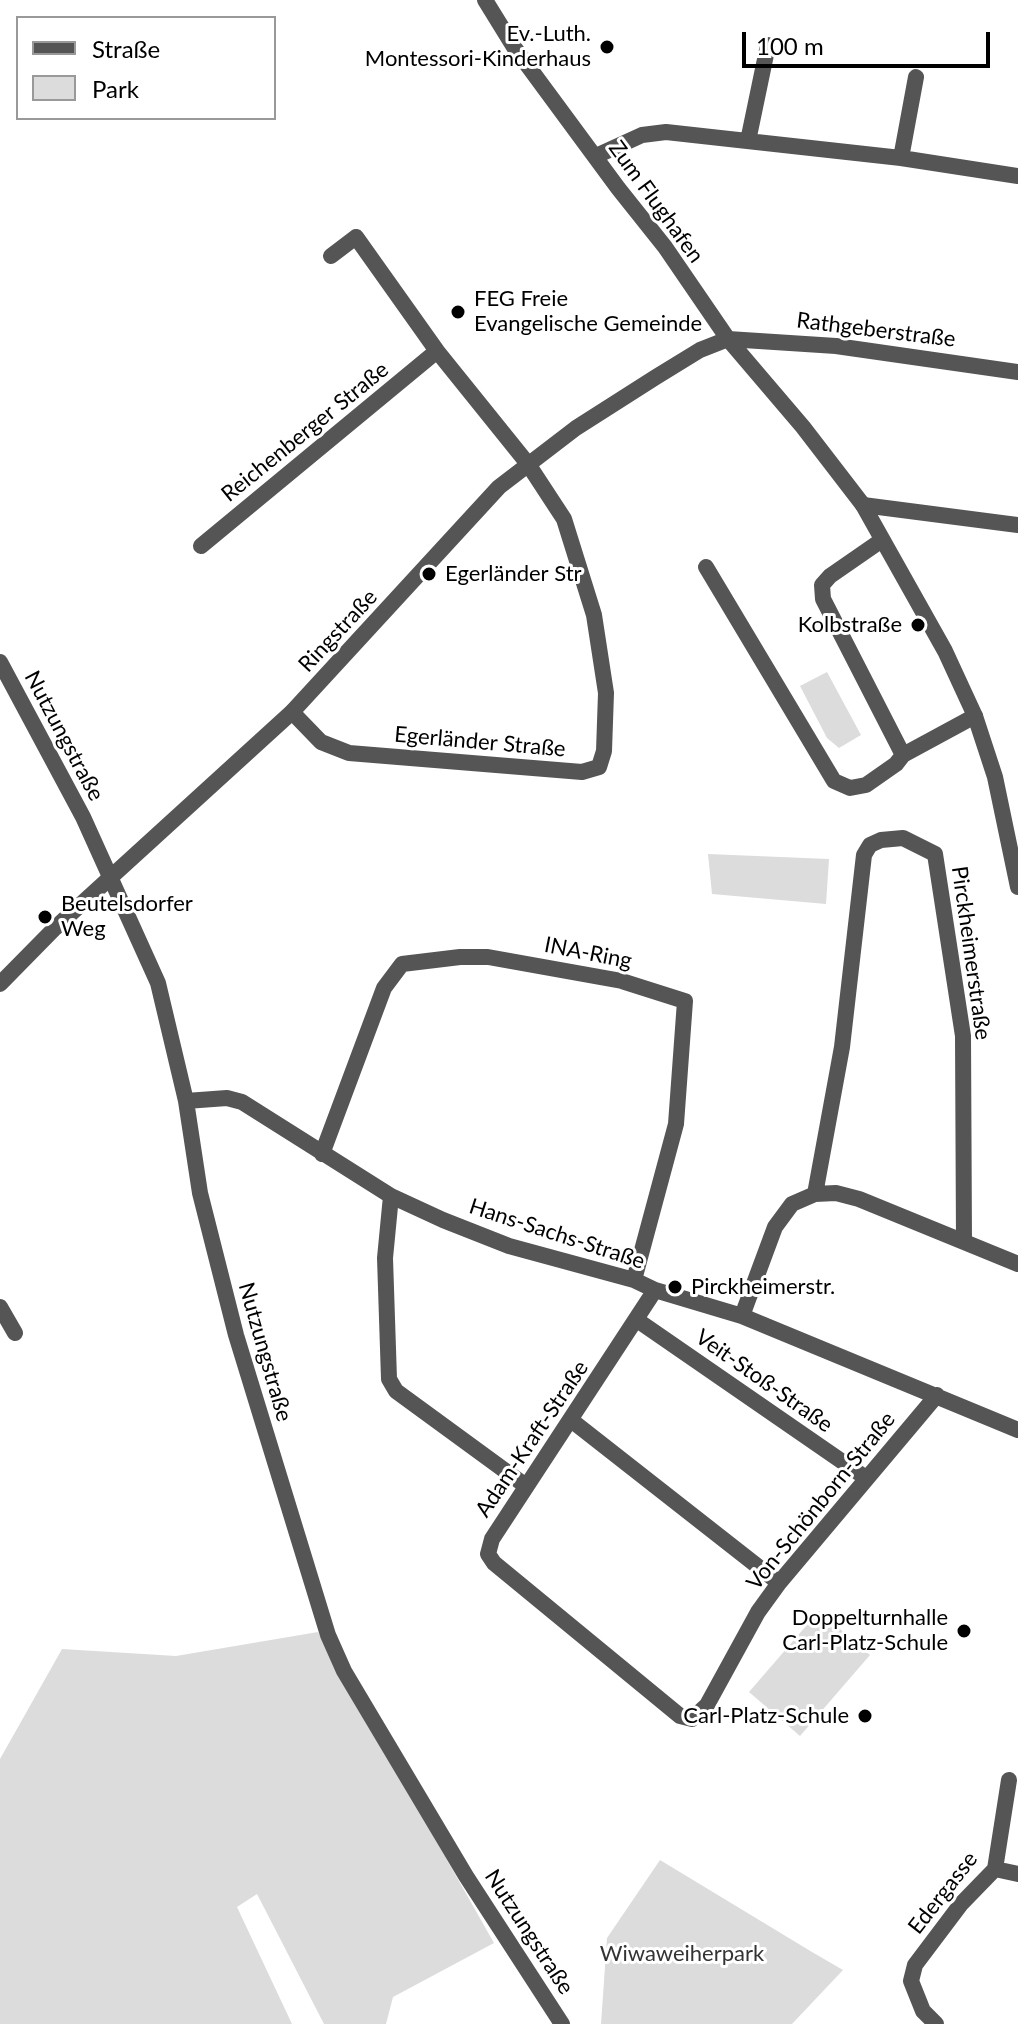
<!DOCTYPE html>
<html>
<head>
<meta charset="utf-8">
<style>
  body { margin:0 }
  #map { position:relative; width:1018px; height:2024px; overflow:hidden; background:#fff; font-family:Lato,sans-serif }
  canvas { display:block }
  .legend { position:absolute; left:16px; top:16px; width:260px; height:104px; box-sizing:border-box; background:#fff; border:2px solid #999; margin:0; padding:10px 14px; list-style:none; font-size:24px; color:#000 }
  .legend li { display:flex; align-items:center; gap:16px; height:40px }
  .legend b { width:40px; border:2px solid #999 }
  .scale { position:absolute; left:742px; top:32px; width:248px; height:36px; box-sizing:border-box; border:4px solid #000; border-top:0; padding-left:10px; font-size:24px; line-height:28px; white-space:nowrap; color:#000; -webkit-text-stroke:6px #fff; paint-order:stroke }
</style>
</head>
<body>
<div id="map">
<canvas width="1018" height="2024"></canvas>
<ul class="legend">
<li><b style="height:10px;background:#555"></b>Straße</li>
<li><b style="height:22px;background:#dcdcdc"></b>Park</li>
</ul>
<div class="scale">100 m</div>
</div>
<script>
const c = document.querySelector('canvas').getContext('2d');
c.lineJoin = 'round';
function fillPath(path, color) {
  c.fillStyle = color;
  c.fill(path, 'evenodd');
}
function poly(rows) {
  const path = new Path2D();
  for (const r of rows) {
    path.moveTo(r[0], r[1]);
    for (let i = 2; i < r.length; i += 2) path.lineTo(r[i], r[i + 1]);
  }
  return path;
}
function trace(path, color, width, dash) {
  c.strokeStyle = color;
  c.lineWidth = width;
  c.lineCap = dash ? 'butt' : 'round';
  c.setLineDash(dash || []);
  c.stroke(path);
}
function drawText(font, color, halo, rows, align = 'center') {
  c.font = font + ' Lato,sans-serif';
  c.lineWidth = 6;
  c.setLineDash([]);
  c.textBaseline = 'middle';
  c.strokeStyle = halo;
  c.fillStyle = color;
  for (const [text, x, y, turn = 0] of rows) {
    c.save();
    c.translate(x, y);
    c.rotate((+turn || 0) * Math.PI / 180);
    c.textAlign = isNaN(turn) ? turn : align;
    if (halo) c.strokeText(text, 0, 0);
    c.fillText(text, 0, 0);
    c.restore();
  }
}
fillPath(poly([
  [827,672,861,735,839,748,827,738,800,686],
  [708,854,829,859,826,904,712,894],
  [819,1611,870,1655,800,1736,749,1692],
  [318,1632,494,1943,393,1997,386,2024,324,2024,257,1894,237,1907,292,2024,0,2024,0,1759,62,1649,176,1656],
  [660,1860,812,1952,843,1970,792,2024,601,2024,607,1938]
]), '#dcdcdc');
trace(poly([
  [748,141,768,45],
  [596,156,642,135,666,132,901,158,1018,176],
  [901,158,916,77],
  [863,505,1018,525],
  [882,540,830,576,822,585,823,599,903,755],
  [201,546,437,351],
  [706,567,834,781,850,788,866,785,896,764,903,755,975,716],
  [0,662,83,817,158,983,186,1101,200,1193,236,1335,328,1635,344,1671,466,1876,562,2024],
  [292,712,321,742,349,753,582,772,599,767,604,751,606,693,594,615,564,519,528,464,437,351,356,237,331,256],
  [186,1101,227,1098,242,1102,391,1196,443,1220,509,1246,634,1280,655,1290,742,1316,1018,1430],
  [322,1154,384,988,402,964,460,957,488,957,622,981,685,1001,676,1124,634,1280],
  [815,1194,842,1047,864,855,870,845,881,840,903,838,935,854,963,1036,964,1242],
  [391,1196,385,1258,389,1379,396,1391,526,1486],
  [655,1290,492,1539,488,1554,494,1563,680,1716,692,1719,707,1705,758,1612,779,1583,937,1395],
  [0,1307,15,1333],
  [742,1316,775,1227,792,1204,815,1194,836,1193,859,1199,1018,1264],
  [637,1320,866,1478],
  [571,1420,779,1583],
  [995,1869,1018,1874],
  [936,2024,923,2011,911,1981,915,1965,961,1904,995,1869,1009,1780]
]), '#555', 16);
trace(poly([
  [485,0,514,47,618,188,665,247,728,339,803,427,863,505,945,651,975,716,995,777,1018,887],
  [0,984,55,928,292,712,499,487,576,428,656,377,700,350,728,339,836,346,1018,372]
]), '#555', 16);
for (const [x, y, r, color] of [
  [607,47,8,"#000"],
  [458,312,8,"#000"],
  [429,574,8,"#000"],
  [918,625,8,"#000"],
  [45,917,8,"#000"],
  [675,1287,8,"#000"],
  [964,1631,8,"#000"],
  [865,1716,8,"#000"]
]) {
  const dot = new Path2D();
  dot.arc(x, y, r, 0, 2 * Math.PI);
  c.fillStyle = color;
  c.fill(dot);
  trace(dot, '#fff', 3);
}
drawText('22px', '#000', '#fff', [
  ["Ev.-Luth.",591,34],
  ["Montessori-Kinderhaus",591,59],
  ["FEG Freie",474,299,"left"],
  ["Evangelische Gemeinde",474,324,"left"],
  ["Egerländer Str",445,574,"left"],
  ["Kolbstraße",902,625],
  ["Beutelsdorfer",61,904,"left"],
  ["Weg",61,929,"left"],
  ["Pirckheimerstr.",691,1287,"left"],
  ["Doppelturnhalle",948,1618],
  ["Carl-Platz-Schule",948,1643],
  ["Carl-Platz-Schule",849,1716]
], 'right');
drawText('22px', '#000', '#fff', [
  ["Zum Flughafen",656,202,54],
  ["Rathgeberstraße",876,330,7],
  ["Reichenberger Straße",305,432,-39],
  ["Ringstraße",338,631,-47],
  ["Nutzungstraße",64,736,62],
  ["Egerländer Straße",480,742,5],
  ["INA-Ring",588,953,11],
  ["Pirckheimerstraße",971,953,82],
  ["Hans-Sachs-Straße",557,1234,18],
  ["Nutzungstraße",265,1352,74],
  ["Veit-Stoß-Straße",764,1381,35],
  ["Adam-Kraft-Straße",532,1439,-56],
  ["Von-Schönborn-Straße",821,1501,-51],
  ["Edergasse",943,1893,-52],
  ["Nutzungstraße",529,1932,57]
]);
drawText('22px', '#333', '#fff', [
  ["Wiwaweiherpark",682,1954]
]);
</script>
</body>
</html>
